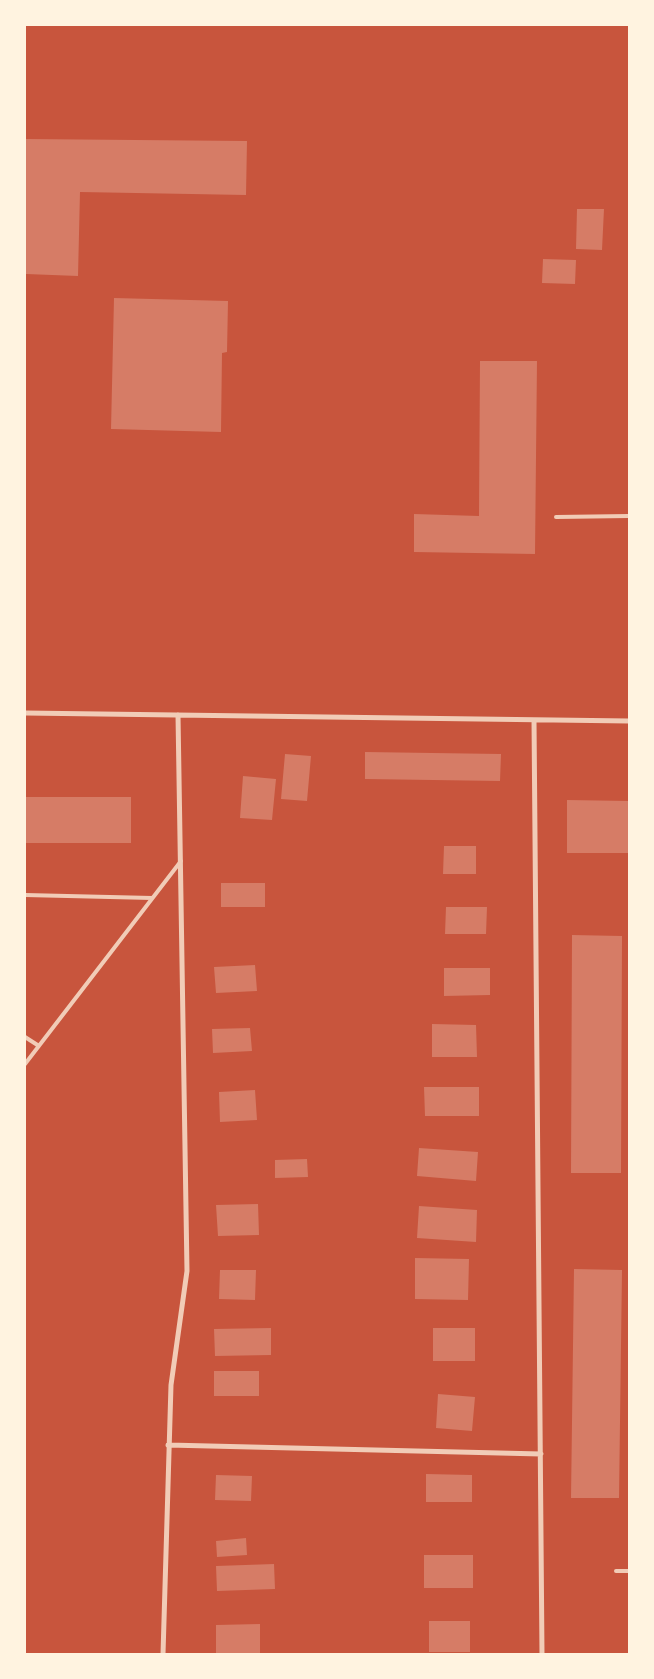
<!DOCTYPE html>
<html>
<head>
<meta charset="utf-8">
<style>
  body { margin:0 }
  #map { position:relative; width:654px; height:1679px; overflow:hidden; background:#c8553d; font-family:Rubik,sans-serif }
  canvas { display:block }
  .frame { position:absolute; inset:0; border:26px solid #fff3e0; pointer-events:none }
</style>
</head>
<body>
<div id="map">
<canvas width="654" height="1679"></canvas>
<div class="frame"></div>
</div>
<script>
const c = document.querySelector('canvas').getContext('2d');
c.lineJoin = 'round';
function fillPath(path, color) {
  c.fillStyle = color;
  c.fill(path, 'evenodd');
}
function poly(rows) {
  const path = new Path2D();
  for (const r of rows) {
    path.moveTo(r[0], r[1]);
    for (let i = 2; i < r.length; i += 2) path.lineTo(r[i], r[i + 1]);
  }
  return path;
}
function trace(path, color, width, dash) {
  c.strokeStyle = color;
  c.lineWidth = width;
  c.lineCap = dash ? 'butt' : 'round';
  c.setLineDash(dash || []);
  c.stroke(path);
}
fillPath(poly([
  [25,139,247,141,246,195,80,192,78,276,26,274],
  [577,209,604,209,602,250,576,249],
  [543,259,576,260,575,284,542,283],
  [114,298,228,301,227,352,222,353,221,432,111,429],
  [480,361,537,361,535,554,414,552,414,514,479,516],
  [365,752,501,754,500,781,365,779],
  [285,754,311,756,307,801,281,799],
  [243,776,276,779,272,820,240,818],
  [25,797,131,797,131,843,25,843],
  [567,800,629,801,629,853,567,853],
  [444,846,476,846,476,874,443,874],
  [221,883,265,883,265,907,221,907],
  [446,907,487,907,486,934,445,934],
  [572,935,622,936,621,1173,571,1173],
  [255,965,257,991,216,993,214,967],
  [444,968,490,968,490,995,444,996],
  [432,1024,476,1025,477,1057,432,1057],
  [250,1028,252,1051,213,1053,212,1029],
  [424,1087,479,1087,479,1116,425,1116],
  [255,1090,257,1120,220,1122,219,1092],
  [419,1148,478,1152,476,1181,417,1176],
  [307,1159,308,1177,275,1178,275,1160],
  [258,1204,259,1235,218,1236,216,1205],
  [419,1206,477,1210,476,1242,417,1238],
  [415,1258,469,1259,468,1300,415,1299],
  [574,1269,622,1270,619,1498,571,1498],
  [220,1270,256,1270,255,1300,219,1299],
  [271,1328,271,1355,215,1356,214,1329],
  [433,1328,475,1328,475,1361,433,1361],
  [214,1371,259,1371,259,1396,214,1396],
  [438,1394,475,1397,472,1431,436,1428],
  [426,1474,472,1475,472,1502,426,1502],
  [216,1475,252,1476,251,1501,215,1500],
  [246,1538,247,1555,217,1557,216,1541],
  [424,1555,473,1555,473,1588,424,1588],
  [274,1564,275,1589,217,1591,216,1566],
  [429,1621,470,1621,470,1652,429,1652],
  [260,1624,260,1654,216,1654,216,1625]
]), '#d67c66');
trace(poly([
  [556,517,629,516],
  [25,895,152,898],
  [25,1037,39,1046],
  [25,1064,181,861],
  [616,1571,629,1571]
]), '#f1ccb7', 4);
trace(poly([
  [25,713,629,721],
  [534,720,542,1654],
  [168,1445,541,1454],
  [163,1654,171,1385,187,1271,178,715]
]), '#f1ccb7', 5);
</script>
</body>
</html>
